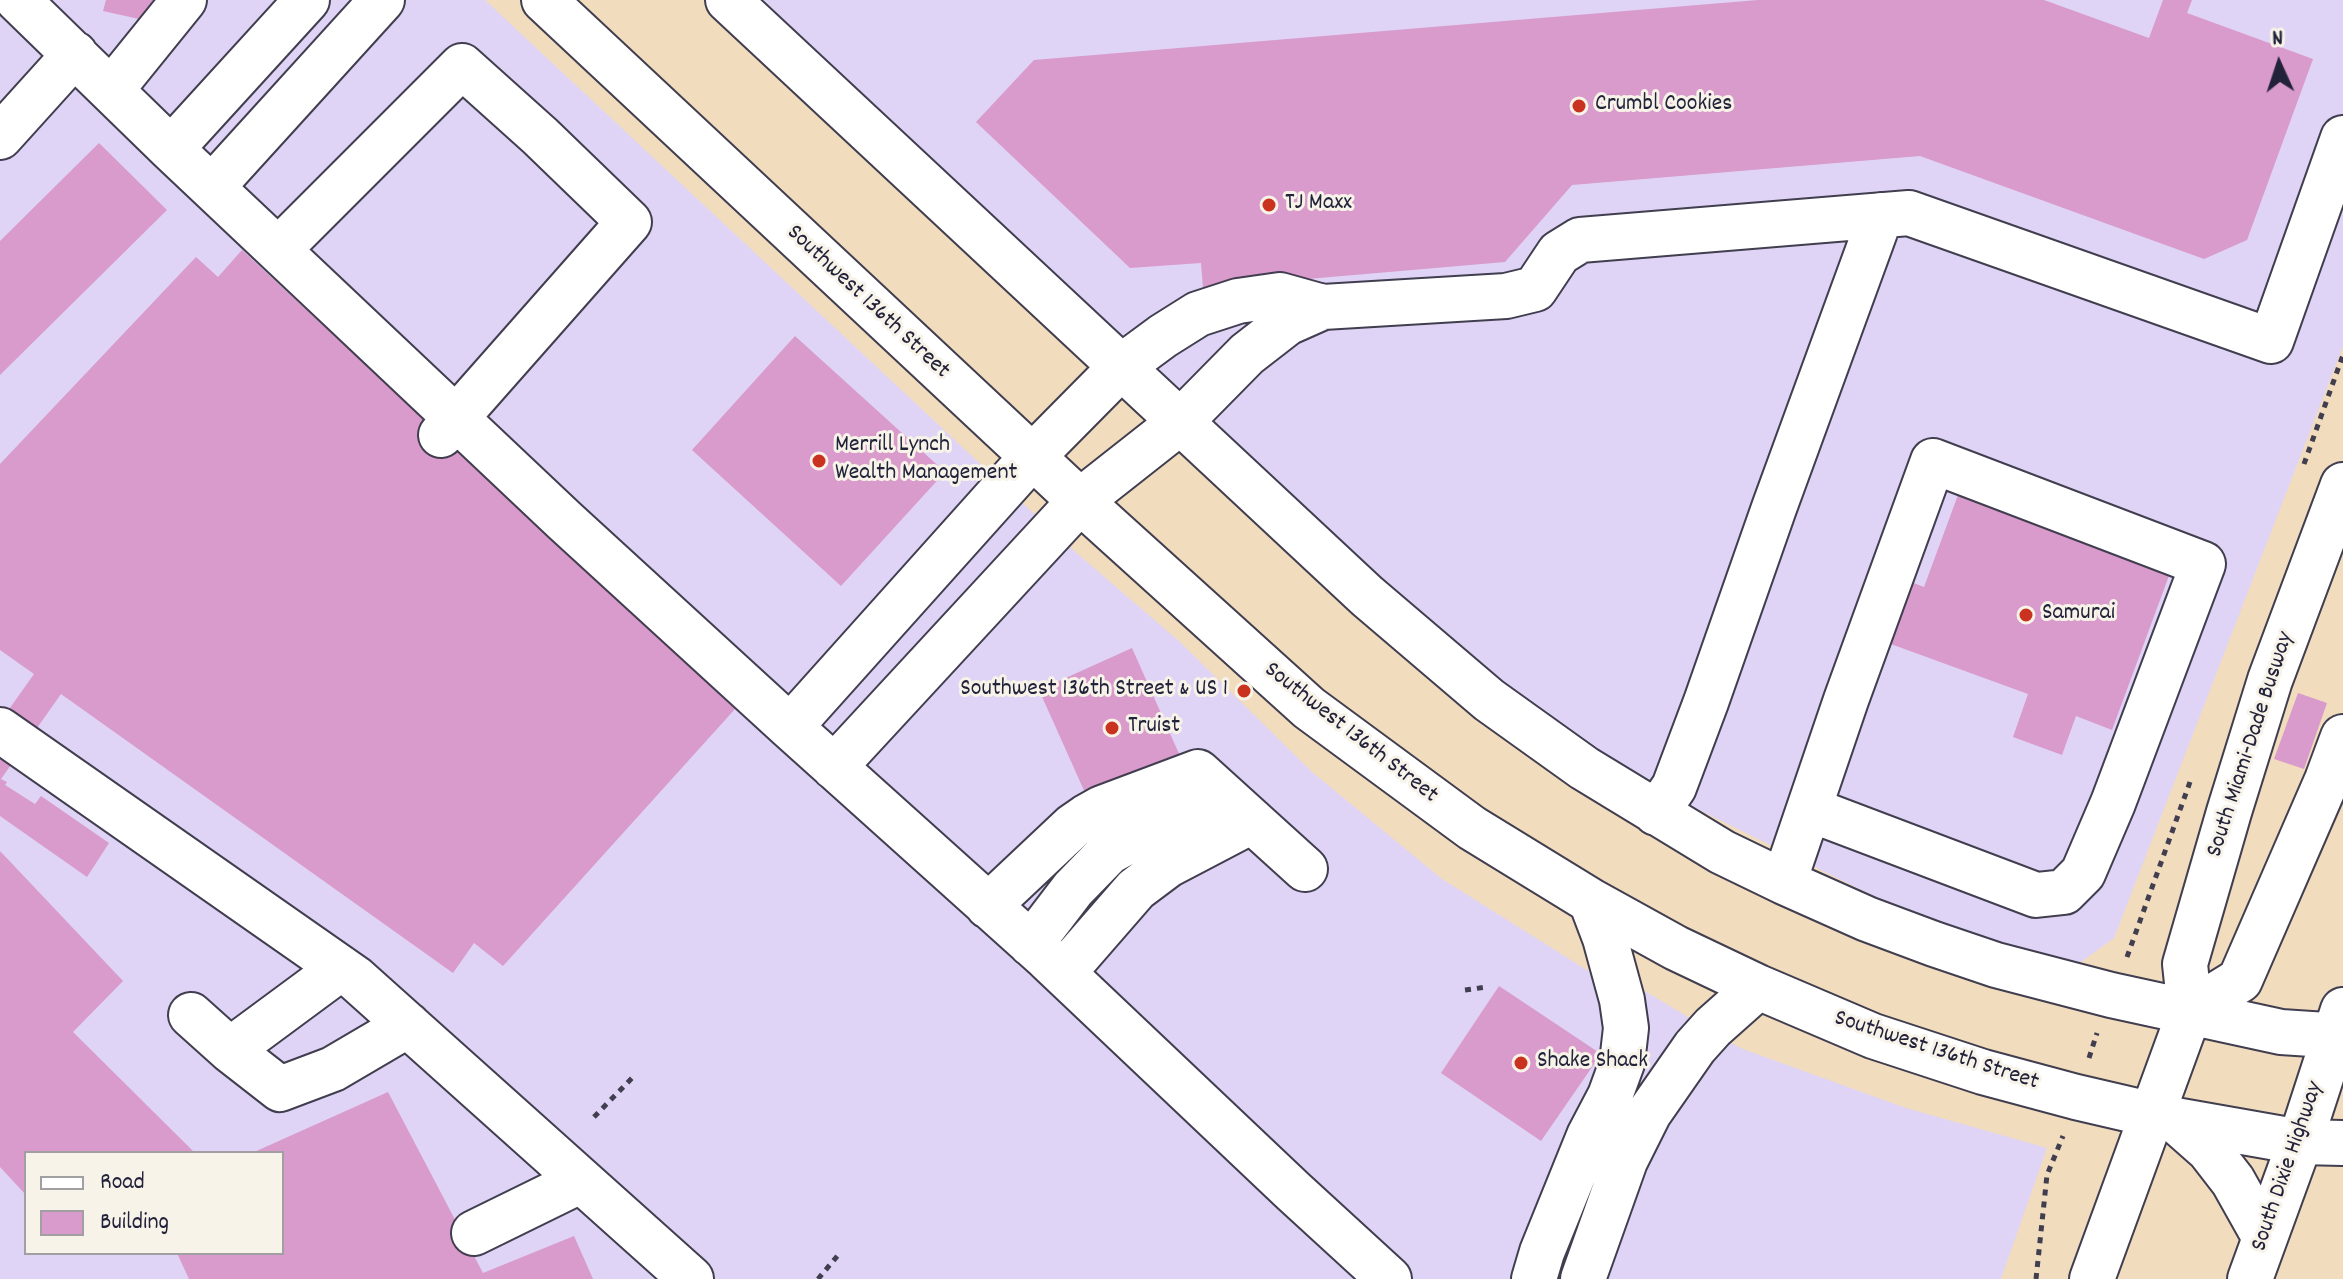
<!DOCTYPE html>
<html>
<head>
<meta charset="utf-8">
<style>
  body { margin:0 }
  #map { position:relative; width:2343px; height:1279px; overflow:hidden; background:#f1dcbe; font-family:Dekko,sans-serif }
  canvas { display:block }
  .legend { position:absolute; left:24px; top:1151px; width:260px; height:104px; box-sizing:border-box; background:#f7f3e8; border:2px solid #a29fa3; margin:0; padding:10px 14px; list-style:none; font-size:24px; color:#22223b }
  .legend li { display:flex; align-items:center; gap:16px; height:40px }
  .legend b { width:40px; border:2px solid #a29fa3 }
  .north { position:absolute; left:2239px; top:24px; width:80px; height:80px; -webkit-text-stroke:6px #f7f3e8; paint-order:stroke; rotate:357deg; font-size:22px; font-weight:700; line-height:32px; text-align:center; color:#22223b }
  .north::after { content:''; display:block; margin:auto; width:28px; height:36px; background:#22223b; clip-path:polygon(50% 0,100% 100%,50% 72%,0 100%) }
</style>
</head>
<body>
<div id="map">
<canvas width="2343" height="1279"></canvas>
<ul class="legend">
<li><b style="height:10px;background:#fff"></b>Road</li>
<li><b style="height:22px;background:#d99acc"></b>Building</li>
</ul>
<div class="north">N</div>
</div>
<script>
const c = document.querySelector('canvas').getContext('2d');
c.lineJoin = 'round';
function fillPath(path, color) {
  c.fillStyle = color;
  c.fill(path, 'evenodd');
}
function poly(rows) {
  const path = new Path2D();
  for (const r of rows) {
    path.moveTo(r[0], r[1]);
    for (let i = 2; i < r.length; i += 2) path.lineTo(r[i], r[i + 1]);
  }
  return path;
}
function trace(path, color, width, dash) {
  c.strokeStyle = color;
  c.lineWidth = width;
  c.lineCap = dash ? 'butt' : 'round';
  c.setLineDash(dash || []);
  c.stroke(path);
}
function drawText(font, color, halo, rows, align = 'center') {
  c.font = font + ' Dekko,sans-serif';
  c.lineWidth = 6;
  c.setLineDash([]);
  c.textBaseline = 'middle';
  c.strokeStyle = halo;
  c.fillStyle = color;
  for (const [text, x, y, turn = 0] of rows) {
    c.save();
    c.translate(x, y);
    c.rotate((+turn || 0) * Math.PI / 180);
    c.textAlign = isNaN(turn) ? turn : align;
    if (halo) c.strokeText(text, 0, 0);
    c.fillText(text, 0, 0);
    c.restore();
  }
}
fillPath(poly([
  [0,0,485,0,959,444,1072,549,1180,642,1312,772,1442,879,1598,977,1643,990,1740,1048,1906,1108,2047,1148,2001,1279,0,1279],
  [26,1153,282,1153,282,1253,26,1253],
  [752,0,2343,0,2343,346,2114,938,2073,968,1934,926,1576,749,1162,387]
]), '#dfd4f5');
fillPath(poly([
  [106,0,153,0,148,21,103,11],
  [1758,0,2044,0,2149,38,2163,0,2192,0,2187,13,2313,59,2247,240,2204,259,1920,156,1572,185,1505,262,1203,288,1201,263,1130,268,976,122,1034,60],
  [99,143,167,210,0,375,0,241],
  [242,250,735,709,503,966,474,943,453,973,61,694,1,779,7,782,5,785,35,804,41,796,109,843,87,877,0,816,0,722,34,674,0,650,0,464,196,257,218,277],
  [795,336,945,472,841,586,692,450],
  [1958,495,2170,573,2112,730,2076,716,2062,755,2013,737,2028,694,1888,643,1911,582,1924,587],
  [1132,648,1184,765,1091,806,1039,690],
  [2298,693,2327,703,2304,769,2274,759],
  [0,851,123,981,73,1032,195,1153,26,1153,26,1195,0,1167],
  [1499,986,1601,1054,1541,1141,1441,1073],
  [388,1092,483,1273,574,1236,593,1279,189,1279,177,1253,282,1253,282,1153,252,1153]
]), '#d99acc');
const minor = poly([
  [18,0,171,149,565,521,790,727,1047,958,1293,1191,1389,1279],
  [544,0,1080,501,1309,708,1472,828,1591,901,1676,948,1758,987,1873,1036,1983,1072,2076,1097,2175,1120,2300,1142,2343,1143],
  [728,0,1367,596,1489,700,1584,768,1722,852,1784,882,1867,919,1934,944,1996,965,2111,995,2281,1032,2343,1036],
  [112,89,184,0],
  [0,137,75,54],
  [171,149,307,0],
  [212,187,382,0],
  [278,250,462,66,540,136,629,222,441,435],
  [790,727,1032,457,1121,367,1163,336,1198,314,1238,301,1280,295,1323,307,1506,296,1535,289,1559,253,1580,240,1909,213,2271,341,2343,138],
  [0,730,355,978,691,1279],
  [834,767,1080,501,1179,423,1247,354,1287,323,1323,307],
  [1656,813,1674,787,1706,702,1774,508,1881,215],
  [1784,882,1846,700,1933,461,2203,564,2113,803,2083,873,2064,892,2036,895,1809,809],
  [988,906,1073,826,1086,817,1102,808,1198,772,1305,869],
  [1031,944,1073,889,1109,852,1219,791],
  [1063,973,1136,889,1168,865,1252,821],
  [2190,1011,2240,980,2327,780,2343,737],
  [191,1015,230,1050,280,1089,333,1069,408,1025],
  [230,1050,341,968],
  [474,1233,580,1181],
  [1534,1279,1542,1252,1589,1136,1610,1096,1622,1063,1626,1028,1622,1000,1605,938,1591,901],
  [1583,1279,1625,1161,1649,1113,1695,1047,1713,1027,1758,987],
  [2092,1279,2190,1011,2185,964,2229,812,2270,680,2343,485]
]);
const highway = poly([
  [2175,1120,2209,1150,2233,1181,2265,1238],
  [2250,1279,2300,1142,2343,1010]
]);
trace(minor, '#413e4f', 48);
trace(highway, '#413e4f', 48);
trace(poly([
  [2304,464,2343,355],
  [2127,957,2190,782],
  [1465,990,1487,987],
  [2089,1058,2097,1033],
  [594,1117,634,1076],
  [818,1279,839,1254],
  [2036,1279,2047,1175,2063,1136]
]), '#413e4f', 5, [6, 6]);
trace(minor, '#fff', 44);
trace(highway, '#fff', 44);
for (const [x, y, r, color] of [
  [1579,106,8,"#c8321e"],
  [1269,205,8,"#c8321e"],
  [819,461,8,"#c8321e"],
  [2026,615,8,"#c8321e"],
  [1244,691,8,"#c8321e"],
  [1112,728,8,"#c8321e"],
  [1521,1063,8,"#c8321e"]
]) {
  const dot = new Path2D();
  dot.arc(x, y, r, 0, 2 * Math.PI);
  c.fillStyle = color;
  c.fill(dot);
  trace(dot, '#f7f3e8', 3);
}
drawText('24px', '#22223b', '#f7f3e8', [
  ["Crumbl Cookies",1595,106],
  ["TJ Maxx",1285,205],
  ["Merrill Lynch",835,447],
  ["Wealth Management",835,475],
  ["Samurai",2042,615],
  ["Southwest 136th Street & US 1",1228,691,"right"],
  ["Truist",1128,728],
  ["Shake Shack",1537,1063]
], 'left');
drawText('24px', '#22223b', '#f7f3e8', [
  ["Southwest 136th Street",867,303,43],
  ["Southwest 136th Street",1350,734,38],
  ["South Miami-Dade Busway",2252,745,-72],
  ["Southwest 136th Street",1936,1052,18],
  ["South Dixie Highway",2289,1167,-71]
]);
</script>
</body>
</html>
